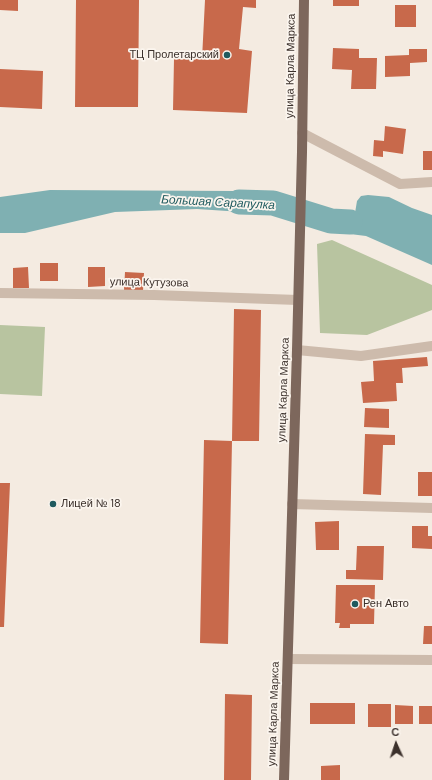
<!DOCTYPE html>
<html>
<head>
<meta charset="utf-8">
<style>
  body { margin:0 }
  #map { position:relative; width:432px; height:780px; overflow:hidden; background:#f4ebe1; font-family:"DM Sans",sans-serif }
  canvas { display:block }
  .north { position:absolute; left:376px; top:724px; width:40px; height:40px; -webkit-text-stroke:3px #fbf5ee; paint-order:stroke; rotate:357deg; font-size:11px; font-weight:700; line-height:16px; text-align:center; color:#3b302b }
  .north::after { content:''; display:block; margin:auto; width:14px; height:18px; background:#3b302b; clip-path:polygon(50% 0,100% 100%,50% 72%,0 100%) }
</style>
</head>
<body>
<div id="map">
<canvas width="432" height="780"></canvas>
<div class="north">С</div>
</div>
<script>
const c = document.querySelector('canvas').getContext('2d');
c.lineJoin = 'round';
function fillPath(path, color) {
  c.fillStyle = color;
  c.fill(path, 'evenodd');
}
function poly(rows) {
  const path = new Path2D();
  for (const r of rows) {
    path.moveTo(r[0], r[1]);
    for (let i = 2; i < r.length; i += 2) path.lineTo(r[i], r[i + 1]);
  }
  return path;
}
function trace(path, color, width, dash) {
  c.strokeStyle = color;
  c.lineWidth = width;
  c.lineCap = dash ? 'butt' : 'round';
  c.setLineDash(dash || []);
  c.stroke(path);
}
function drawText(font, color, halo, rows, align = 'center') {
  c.font = font + ' "DM Sans",sans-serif';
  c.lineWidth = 3.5;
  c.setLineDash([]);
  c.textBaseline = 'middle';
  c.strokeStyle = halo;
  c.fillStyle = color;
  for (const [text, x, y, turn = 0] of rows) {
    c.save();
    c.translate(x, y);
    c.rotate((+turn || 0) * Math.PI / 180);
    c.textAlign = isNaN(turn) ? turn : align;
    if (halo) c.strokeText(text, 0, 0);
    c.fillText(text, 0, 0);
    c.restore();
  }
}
fillPath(poly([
  [332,240,432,285,432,310,367,335,320,333,317,244],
  [0,325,45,327,42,396,0,394]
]), '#b8c4a0');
fillPath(poly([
  [50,190,233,191,273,195,273,214,197,209,115,212,25,233,0,233,0,197],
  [368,195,389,197,412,208,432,215,432,265,366,236,342,233,316,226,316,213,332,213,348,217,352,216,355,213,357,201,361,196]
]), '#7fb0b2');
trace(poly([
  [239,202,273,203,331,221,350,222]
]), '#7fb0b2', 25);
fillPath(poly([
  [0,0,18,0,18,11,0,10],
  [76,0,139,0,138,107,75,107],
  [205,0,256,0,256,8,243,7,239,49,252,51,247,113,173,110,174,59,202,59],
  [333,0,359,0,359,6,333,6],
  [395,5,416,5,416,27,395,27],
  [333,48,359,49,359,58,377,58,376,89,351,89,352,70,332,69],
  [409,49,427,49,427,62,410,63,410,76,385,77,385,56,409,55],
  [0,69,43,71,42,109,0,107],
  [385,126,406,129,403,154,383,151,383,157,373,156,374,140,384,141],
  [423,151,432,151,432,170,423,170],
  [40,263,58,263,58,281,40,281],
  [28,267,29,288,13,288,13,268],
  [88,267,105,267,105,286,88,287],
  [125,272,144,273,143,291,124,290],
  [234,309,261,310,259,441,232,441],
  [427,357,428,366,402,368,403,383,396,383,397,401,363,403,361,382,374,381,373,361],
  [365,408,389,409,389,428,364,427],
  [365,434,395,435,395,445,383,445,381,495,363,494],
  [204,440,232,441,228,644,200,643],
  [418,472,432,472,432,496,418,496],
  [0,483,10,483,4,627,0,627],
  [339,521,339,550,316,550,315,522],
  [412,526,428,526,428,536,432,536,432,549,412,548],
  [357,546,384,546,383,580,346,579,346,570,356,570],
  [336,585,375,585,374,624,350,624,350,628,339,628,340,623,335,623],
  [424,626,432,626,432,644,423,644],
  [225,694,252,695,251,780,224,780],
  [310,703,355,703,355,724,310,724],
  [368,704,391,704,391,727,368,727],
  [395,705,413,706,413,724,395,724],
  [419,706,432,706,432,724,419,724],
  [340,765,340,780,321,780,321,766]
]), '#c8694b');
trace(poly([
  [302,133,400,184,432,182],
  [0,293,154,295,298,300],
  [297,350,361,356,432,346],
  [292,504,432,508],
  [288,659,432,660]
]), '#cdbbac', 10);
trace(poly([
  [284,780,297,350,302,152,304,0]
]), '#7d675c', 10);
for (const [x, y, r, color] of [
  [227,55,4,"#1f5a5e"],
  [53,504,4,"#1f5a5e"],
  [355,604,4,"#1f5a5e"]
]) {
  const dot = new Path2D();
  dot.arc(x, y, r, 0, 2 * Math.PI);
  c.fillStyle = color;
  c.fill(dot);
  trace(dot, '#fbf5ee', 1.5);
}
drawText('11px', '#3b302b', '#fbf5ee', [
  ["ТЦ Пролетарский",219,55,"right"],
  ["Лицей № 18",61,504],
  ["Рен Авто",363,604]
], 'left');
drawText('11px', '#3b302b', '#fbf5ee', [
  ["улица Карла Маркса",291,66,-89],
  ["улица Кутузова",149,283,1],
  ["улица Карла Маркса",284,390,-88],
  ["улица Карла Маркса",274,714,-88]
]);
drawText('italic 12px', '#1f5a5e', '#fbf5ee', [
  ["Большая Сарапулка",218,203,3]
]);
</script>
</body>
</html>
